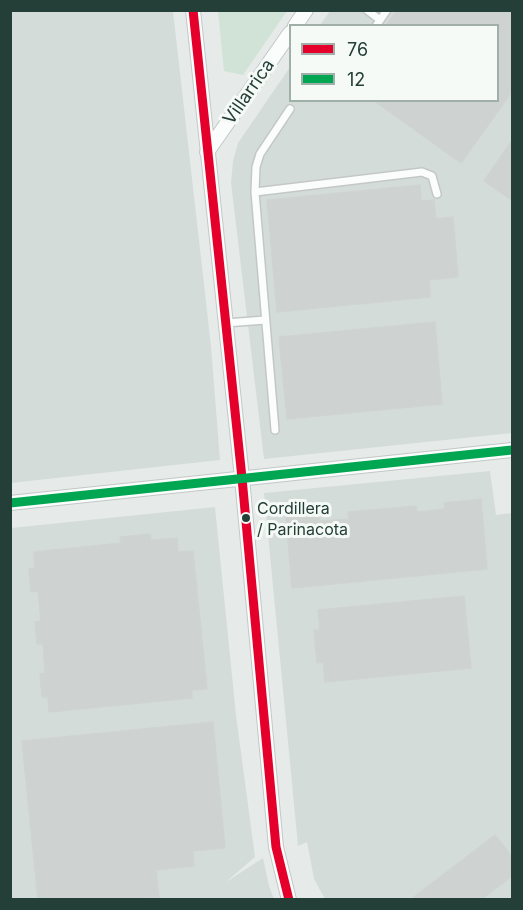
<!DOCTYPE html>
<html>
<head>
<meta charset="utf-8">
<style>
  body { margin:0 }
  #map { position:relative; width:523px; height:910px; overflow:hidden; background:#e6ebe9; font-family:Inter,sans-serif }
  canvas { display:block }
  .frame { position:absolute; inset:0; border:12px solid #243e38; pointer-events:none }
  .legend { position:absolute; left:289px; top:24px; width:210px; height:78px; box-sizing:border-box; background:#f5faf7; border:2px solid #a1afab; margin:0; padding:8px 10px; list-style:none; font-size:18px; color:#243e38 }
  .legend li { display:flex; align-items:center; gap:12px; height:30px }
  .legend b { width:30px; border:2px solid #a1afab }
</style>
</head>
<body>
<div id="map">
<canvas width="523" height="910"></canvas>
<div class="frame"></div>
<ul class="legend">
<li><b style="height:8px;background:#e4002b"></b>76</li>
<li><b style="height:8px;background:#00a651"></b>12</li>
</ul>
</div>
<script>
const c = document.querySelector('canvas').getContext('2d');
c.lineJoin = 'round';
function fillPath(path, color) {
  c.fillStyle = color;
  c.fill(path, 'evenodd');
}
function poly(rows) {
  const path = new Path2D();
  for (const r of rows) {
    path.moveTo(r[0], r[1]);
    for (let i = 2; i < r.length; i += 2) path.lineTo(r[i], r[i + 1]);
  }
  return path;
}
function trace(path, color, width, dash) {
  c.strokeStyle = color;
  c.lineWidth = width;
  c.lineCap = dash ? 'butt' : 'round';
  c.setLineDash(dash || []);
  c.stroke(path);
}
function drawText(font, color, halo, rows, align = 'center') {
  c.font = font + ' Inter,sans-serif';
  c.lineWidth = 6;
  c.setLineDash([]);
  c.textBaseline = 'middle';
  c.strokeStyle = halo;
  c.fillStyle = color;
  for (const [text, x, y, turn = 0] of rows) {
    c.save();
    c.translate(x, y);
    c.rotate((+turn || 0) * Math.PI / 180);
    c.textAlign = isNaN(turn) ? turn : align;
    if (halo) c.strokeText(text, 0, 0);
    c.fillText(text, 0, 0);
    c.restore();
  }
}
fillPath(poly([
  [10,11,173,11,211,346,220,460,11,483],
  [330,11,512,11,512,433,264,459,231,183,233,161,238,143,290,67,290,100,498,100,498,26,320,25],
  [490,471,496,515,512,513,512,899,325,899,314,879,307,842,298,846,264,493],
  [215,507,236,715,255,857,226,882,263,858,269,886,274,899,11,900,11,528]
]), '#d4dcd9');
fillPath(poly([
  [218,11,218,10,287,11,243,75,224,71]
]), '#d0e3d6');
const building = poly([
  [397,10,513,10,513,90,461,163,373,100,498,100,498,26,386,26,397,10],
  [513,139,513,201,484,181,513,139],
  [420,185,421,201,434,200,436,219,453,217,458,277,429,280,430,297,277,312,267,200,420,185],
  [435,322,442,404,287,419,279,337,435,322],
  [481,499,487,569,292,588,286,518,319,514,320,521,349,519,348,512,416,506,417,512,445,509,444,503,481,499],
  [150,534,151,540,177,538,178,552,193,551,207,689,192,690,192,698,49,712,48,697,42,697,40,674,45,673,43,644,37,644,35,622,41,621,38,591,31,592,29,569,35,568,34,552,121,543,120,537,150,534],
  [464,596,471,668,325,682,323,662,317,663,314,630,320,630,318,610,464,596],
  [213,722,225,848,193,851,194,866,156,870,159,898,38,900,22,741,213,722],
  [495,835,513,858,513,875,481,900,410,900,495,835]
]);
fillPath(building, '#ced2d0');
trace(building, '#cfd4d2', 1.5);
const lane = poly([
  [367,10,380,20],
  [376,26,387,10],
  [255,192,422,172,432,176,437,194],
  [226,323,265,320],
  [275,430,255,192,256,167,260,154,290,109]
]);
const street = poly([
  [193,10,242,478,276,847,289,900],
  [295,26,306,10],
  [207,152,290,33],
  [10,503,512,450]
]);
trace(lane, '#c3c8c6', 10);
trace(street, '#c3c8c6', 16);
trace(lane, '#fbfcfc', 7);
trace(street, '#fbfcfc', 14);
trace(poly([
  [193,10,242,478,276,847,289,900]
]), '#e4002b', 9);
trace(poly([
  [10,503,512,450]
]), '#00a651', 9);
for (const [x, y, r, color] of [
  [246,518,5,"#243e38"]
]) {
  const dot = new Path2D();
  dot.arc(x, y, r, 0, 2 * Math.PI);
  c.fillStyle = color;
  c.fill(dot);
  trace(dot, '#f5faf7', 2);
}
drawText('16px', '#243e38', '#f5faf7', [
  ["Cordillera",257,509],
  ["/ Parinacota",257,530]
], 'left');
drawText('18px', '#243e38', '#f5faf7', [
  ["Villarrica",249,92,-55]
]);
</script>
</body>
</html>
